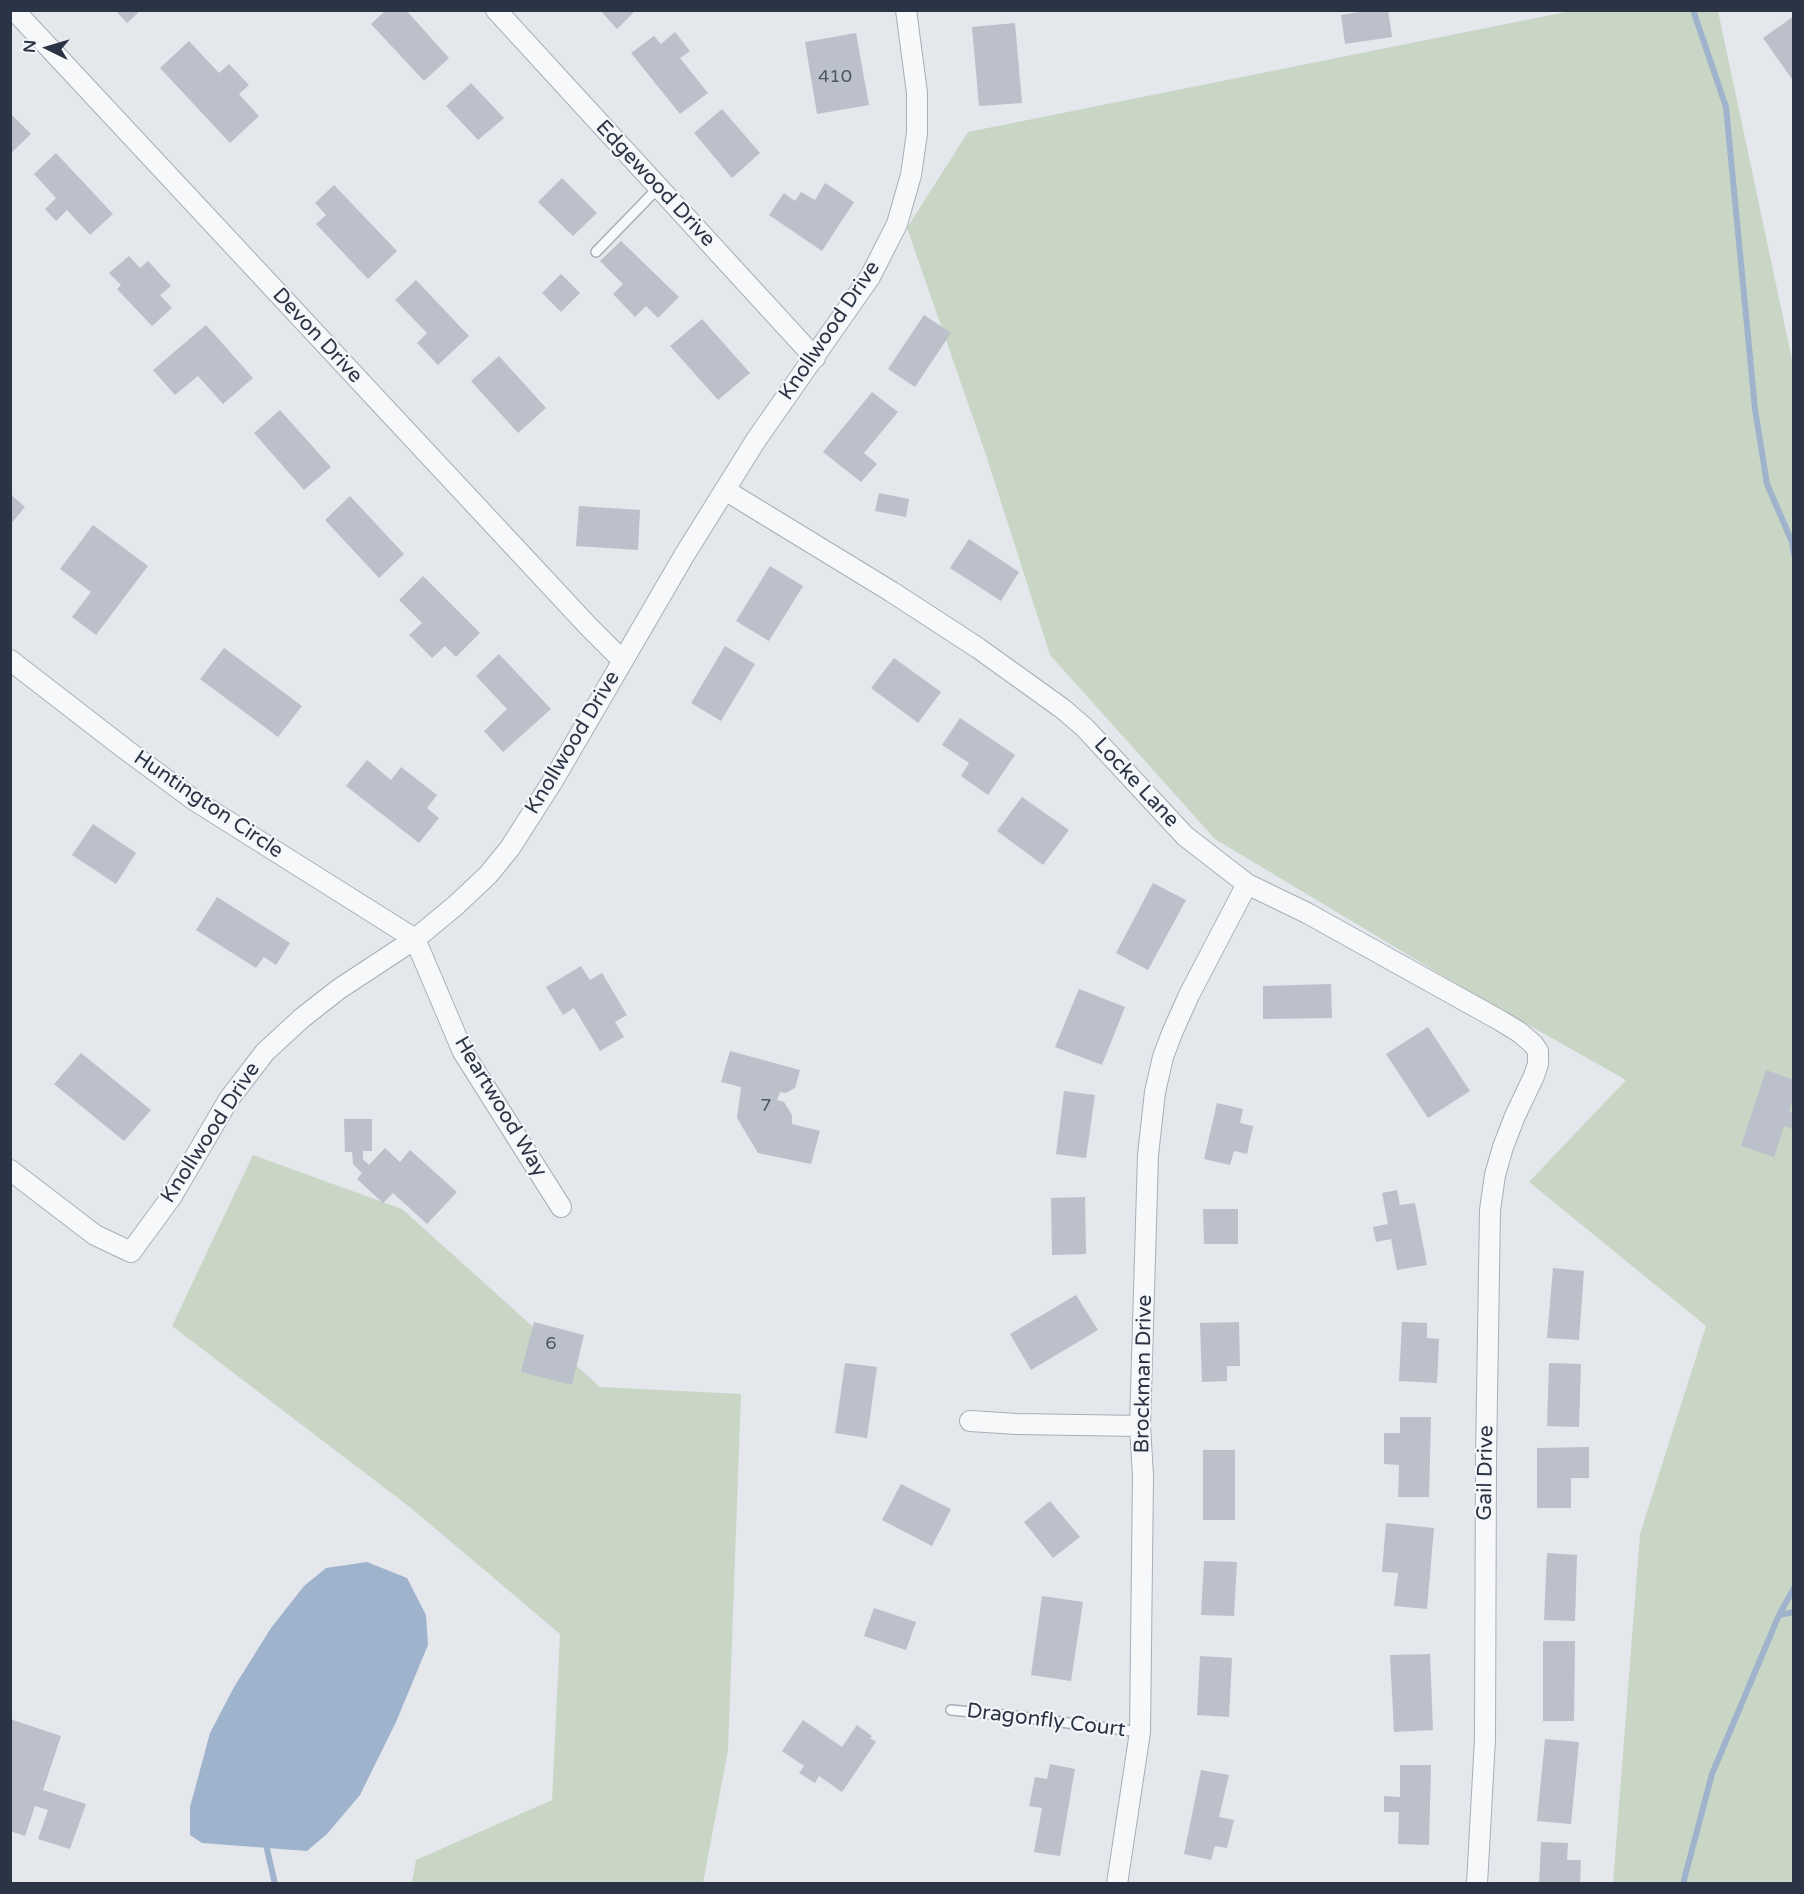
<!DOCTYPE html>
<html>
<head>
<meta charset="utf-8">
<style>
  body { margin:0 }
  #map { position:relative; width:1804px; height:1894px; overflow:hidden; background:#e4e7ec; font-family:"Varela Round",sans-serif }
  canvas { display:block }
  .frame { position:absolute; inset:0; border:12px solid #2b3445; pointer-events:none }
  .north { position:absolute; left:18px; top:18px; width:60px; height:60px; -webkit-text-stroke:4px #f4f6f9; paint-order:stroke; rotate:275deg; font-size:16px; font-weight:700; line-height:24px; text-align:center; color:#2b3445 }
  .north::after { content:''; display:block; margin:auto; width:21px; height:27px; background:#2b3445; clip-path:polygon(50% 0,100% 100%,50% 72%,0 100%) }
</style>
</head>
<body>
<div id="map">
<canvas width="1804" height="1894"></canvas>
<div class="frame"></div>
<div class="north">N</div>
</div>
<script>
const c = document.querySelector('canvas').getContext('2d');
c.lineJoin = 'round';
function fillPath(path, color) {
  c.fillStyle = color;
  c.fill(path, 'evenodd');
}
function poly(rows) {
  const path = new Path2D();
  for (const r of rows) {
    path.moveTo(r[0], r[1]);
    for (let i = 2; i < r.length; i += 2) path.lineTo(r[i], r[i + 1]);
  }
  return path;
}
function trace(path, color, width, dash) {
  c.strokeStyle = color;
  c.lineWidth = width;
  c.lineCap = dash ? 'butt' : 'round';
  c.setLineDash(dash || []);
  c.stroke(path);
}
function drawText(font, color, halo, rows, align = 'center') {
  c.font = font + ' "Varela Round",sans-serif';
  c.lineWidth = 4.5;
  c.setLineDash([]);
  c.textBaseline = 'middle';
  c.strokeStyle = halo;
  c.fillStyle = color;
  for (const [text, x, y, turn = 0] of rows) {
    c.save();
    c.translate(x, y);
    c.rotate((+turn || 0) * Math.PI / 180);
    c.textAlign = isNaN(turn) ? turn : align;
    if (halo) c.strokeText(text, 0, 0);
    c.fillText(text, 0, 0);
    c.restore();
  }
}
fillPath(poly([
  [1571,11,1718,11,1794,369,1793,1883,1613,1883,1640,1534,1706,1326,1529,1182,1626,1080,1465,989,1215,839,1050,655,985,452,907,228,968,132],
  [253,1155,402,1209,600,1387,741,1394,728,1750,703,1883,412,1883,416,1860,552,1800,560,1634,411,1508,172,1326]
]), '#c9d6c5');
fillPath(poly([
  [367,1562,407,1578,426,1615,428,1645,396,1722,360,1795,327,1834,307,1851,202,1843,190,1835,190,1807,210,1733,234,1687,271,1628,304,1586,326,1568]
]), '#9fb4cc');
trace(poly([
  [1693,10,1726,107,1755,409,1767,484,1792,542,1794,554],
  [1779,1615,1794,1612],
  [267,1849,275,1884],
  [1683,1884,1712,1774,1779,1615,1794,1588]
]), '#9fb4cc', 6);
fillPath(poly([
  [115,10,141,10,127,23],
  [386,10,406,10,449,58,424,81,371,24],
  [600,10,636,10,617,29],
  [1372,10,1388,10,1392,37,1345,44,1341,15],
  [1794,16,1794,82,1763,38],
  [1015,23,1022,103,979,106,972,27],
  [675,32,690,51,680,58,708,93,680,114,631,53,654,36,661,44],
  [856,33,869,105,817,114,805,42],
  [189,41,219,73,229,64,249,85,239,94,259,116,230,143,160,68],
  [471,83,504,118,478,140,446,106],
  [722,109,760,153,732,178,694,133],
  [10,113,31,134,10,154],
  [56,153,113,214,90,235,67,210,56,221,45,209,56,198,34,174],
  [562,178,597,213,573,236,538,202],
  [825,183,854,202,822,251,769,215,784,193,795,201,801,192,815,200],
  [334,185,397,251,368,279,316,224,326,215,315,203],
  [621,241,679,297,658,318,646,306,635,317,613,294,623,284,600,261],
  [129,256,140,268,148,261,171,286,160,295,172,308,152,326,117,289,121,285,109,273],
  [561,274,580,293,561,312,542,293],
  [416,280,469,336,438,365,417,343,427,333,395,300],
  [924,315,951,333,915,387,888,369],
  [702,319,750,373,718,400,670,346],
  [206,325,253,378,223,404,198,376,175,395,153,370],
  [499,356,546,408,518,433,471,381],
  [872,392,898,412,864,453,877,464,861,482,823,452],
  [280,410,331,467,304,490,254,433],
  [879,493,909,499,906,517,875,511],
  [10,494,25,507,10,525],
  [350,496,404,554,379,578,325,520],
  [579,506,640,510,638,550,576,546],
  [93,525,148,566,96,635,72,617,91,592,60,569],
  [969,539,1019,572,1001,601,950,568],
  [770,566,803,586,769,641,736,621],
  [423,576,480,633,456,657,445,646,432,658,409,635,422,623,399,600],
  [725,646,755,664,721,721,691,703],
  [224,648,302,706,278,737,200,679],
  [499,654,551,709,503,752,484,731,507,709,476,676],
  [894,658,941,692,918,723,871,688],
  [960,718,1015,755,988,795,961,776,969,763,942,745],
  [367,760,391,780,401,767,437,795,427,808,439,818,419,843,346,786],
  [1022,797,1069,830,1043,865,997,831],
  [93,824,136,853,116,884,72,855],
  [1153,883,1186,900,1148,970,1116,953],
  [217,897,290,943,276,965,264,957,256,968,196,930],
  [581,966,590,980,602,973,627,1015,615,1022,624,1037,600,1051,574,1008,563,1015,546,987],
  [1331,984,1332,1018,1263,1019,1263,986],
  [1079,989,1125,1007,1102,1065,1055,1047],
  [1428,1027,1470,1091,1428,1118,1386,1054],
  [730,1051,800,1070,795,1088,786,1093,780,1092,777,1100,784,1102,792,1115,792,1124,820,1131,811,1164,758,1153,737,1118,741,1087,721,1082],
  [81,1053,151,1110,124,1141,54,1084],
  [1766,1070,1794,1080,1794,1096,1789,1111,1794,1113,1794,1130,1784,1126,1774,1157,1741,1146],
  [1064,1091,1095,1095,1086,1158,1056,1154],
  [1217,1103,1243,1109,1240,1123,1253,1126,1247,1154,1234,1151,1230,1165,1204,1159],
  [344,1119,372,1119,372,1151,363,1151,363,1159,369,1165,385,1148,400,1162,410,1150,457,1192,427,1224,393,1193,383,1203,357,1179,362,1173,353,1164,352,1152,345,1152],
  [1397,1190,1400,1205,1415,1203,1427,1265,1397,1270,1391,1239,1376,1242,1373,1227,1388,1224,1382,1193],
  [1085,1197,1086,1254,1052,1255,1051,1198],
  [1203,1209,1238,1209,1238,1244,1204,1244],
  [1553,1268,1584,1271,1579,1340,1547,1338],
  [1076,1295,1098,1330,1031,1370,1010,1334],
  [534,1322,584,1335,572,1385,521,1372],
  [1239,1322,1240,1366,1227,1366,1227,1381,1202,1382,1200,1323],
  [1402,1322,1427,1323,1427,1338,1439,1339,1437,1383,1399,1381],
  [845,1363,877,1367,867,1438,835,1433],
  [1549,1363,1581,1364,1579,1427,1547,1426],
  [1400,1417,1431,1417,1429,1497,1398,1497,1399,1465,1384,1464,1384,1433,1400,1433],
  [1589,1447,1589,1478,1571,1478,1571,1508,1537,1508,1537,1448],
  [1203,1450,1235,1450,1235,1520,1203,1520],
  [901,1484,951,1509,932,1546,882,1520],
  [1050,1501,1080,1537,1053,1558,1024,1522],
  [1386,1523,1434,1528,1427,1609,1394,1606,1398,1573,1382,1572],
  [1547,1553,1577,1555,1575,1621,1544,1620],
  [1204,1561,1237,1562,1234,1616,1201,1615],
  [1042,1596,1083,1602,1071,1681,1031,1675],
  [874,1608,916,1622,906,1650,864,1636],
  [1543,1641,1575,1641,1574,1721,1543,1721],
  [1430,1654,1433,1730,1394,1732,1390,1655],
  [1200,1656,1232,1658,1229,1717,1197,1715],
  [10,1719,61,1736,43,1790,86,1804,70,1849,38,1839,48,1810,35,1806,25,1836,10,1831],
  [803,1720,842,1747,857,1725,872,1736,870,1738,876,1742,842,1792,819,1776,815,1783,799,1773,804,1766,782,1751],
  [1545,1739,1579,1742,1571,1824,1537,1821],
  [1050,1764,1075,1769,1060,1856,1034,1852,1042,1808,1029,1806,1035,1777,1047,1779],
  [1400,1765,1431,1765,1429,1845,1398,1844,1399,1812,1384,1812,1384,1796,1400,1797],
  [1201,1770,1229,1775,1219,1817,1234,1820,1227,1848,1215,1846,1211,1860,1184,1854],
  [1541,1842,1568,1843,1567,1860,1581,1860,1580,1884,1539,1884]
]), '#bbc0ca');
const lane = poly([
  [596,252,658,188],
  [951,1710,1013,1716,1140,1732]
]);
const street = poly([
  [14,10,589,627,622,660],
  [496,10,815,358],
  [725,490,892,592,978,648,1063,709,1085,728,1185,836,1247,884,1307,913,1501,1021,1519,1032,1533,1044,1538,1051,1538,1064,1534,1076,1515,1116,1503,1147,1495,1175,1490,1210,1486,1458,1485,1739,1477,1884],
  [10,660,125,749,194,800,415,939,463,1052,561,1207],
  [10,1170,95,1235,131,1252,172,1196,229,1099,265,1052,302,1018,339,989,415,939,455,906,488,875,510,848,554,779,685,554,756,440,870,277,897,224,911,175,917,133,917,93,906,10],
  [970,1421,1017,1424,1140,1426],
  [1117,1884,1140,1732,1143,1476,1140,1426,1148,1155,1155,1092,1163,1057,1172,1033,1189,995,1247,884]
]);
trace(lane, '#a9aeb7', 12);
trace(street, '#a9aeb7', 22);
trace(lane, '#f7f8fa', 9);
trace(street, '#f7f8fa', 20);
drawText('18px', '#4f5766', null, [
  ["410",835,77],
  ["7",766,1106],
  ["6",551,1344]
]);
drawText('21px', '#2b3445', '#f4f6f9', [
  ["Edgewood Drive",655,184,47],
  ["Knollwood Drive",830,331,-56],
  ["Devon Drive",317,336,47],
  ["Knollwood Drive",573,743,-59],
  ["Locke Lane",1136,783,47],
  ["Huntington Circle",208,805,34],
  ["Heartwood Way",500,1107,59],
  ["Knollwood Drive",211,1133,-57],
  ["Brockman Drive",1144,1374,-89],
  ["Gail Drive",1486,1473,-89],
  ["Dragonfly Court",1046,1721,7]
]);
</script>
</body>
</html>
